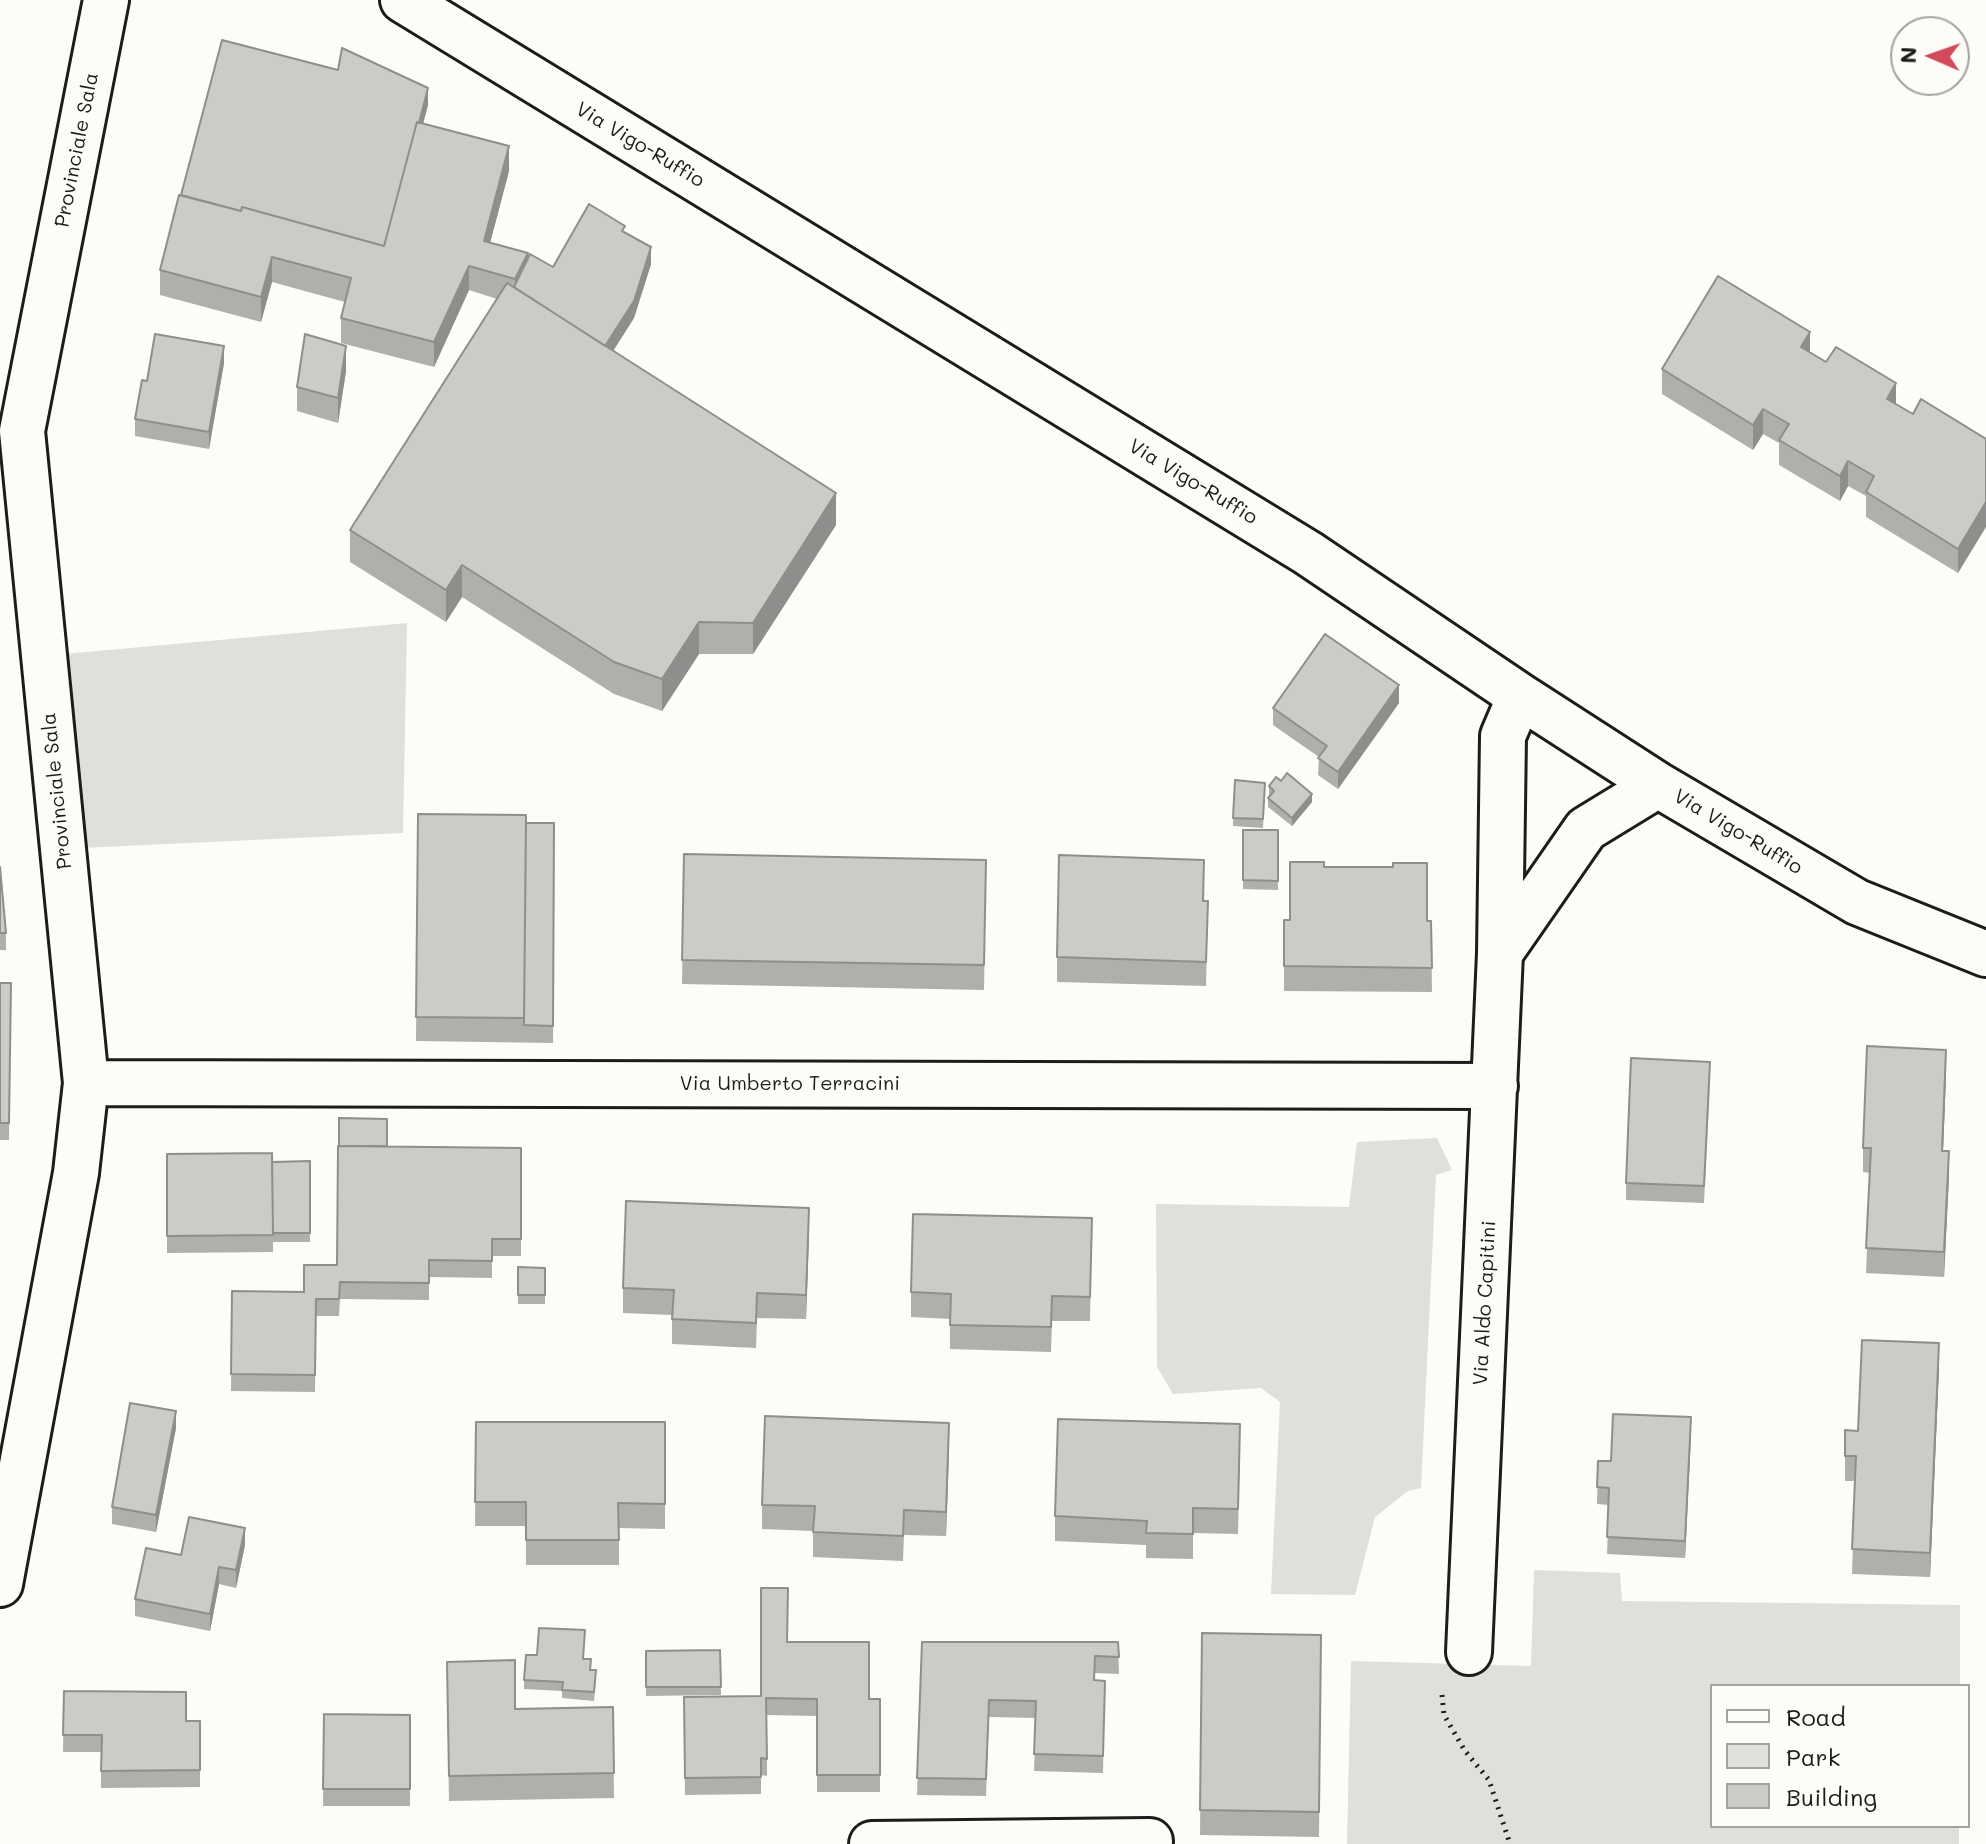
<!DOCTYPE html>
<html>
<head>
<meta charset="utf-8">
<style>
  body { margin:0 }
  #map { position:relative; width:1986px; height:1844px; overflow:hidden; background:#fdfcf7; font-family:Mali,sans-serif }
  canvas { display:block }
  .legend { position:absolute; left:1710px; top:1684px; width:260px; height:144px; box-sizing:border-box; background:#fdfcf7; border:2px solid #a3a29f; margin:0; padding:10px 14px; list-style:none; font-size:24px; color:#1c1c1c }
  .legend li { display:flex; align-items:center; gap:16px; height:40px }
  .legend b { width:40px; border:2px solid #a3a29f }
  .north { position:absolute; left:1890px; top:16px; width:80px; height:80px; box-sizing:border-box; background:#fdfcf7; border:2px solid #a3a29f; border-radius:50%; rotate:272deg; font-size:22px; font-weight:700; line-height:32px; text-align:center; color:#1c1c1c }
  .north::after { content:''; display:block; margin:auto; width:28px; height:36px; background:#d1495b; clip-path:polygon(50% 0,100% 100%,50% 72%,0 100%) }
</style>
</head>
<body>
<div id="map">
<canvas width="1986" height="1844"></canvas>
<ul class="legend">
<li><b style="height:10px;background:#fdfcf7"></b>Road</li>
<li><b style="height:22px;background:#e0dfdb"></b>Park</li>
<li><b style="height:22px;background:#cccbc8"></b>Building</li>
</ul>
<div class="north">N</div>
</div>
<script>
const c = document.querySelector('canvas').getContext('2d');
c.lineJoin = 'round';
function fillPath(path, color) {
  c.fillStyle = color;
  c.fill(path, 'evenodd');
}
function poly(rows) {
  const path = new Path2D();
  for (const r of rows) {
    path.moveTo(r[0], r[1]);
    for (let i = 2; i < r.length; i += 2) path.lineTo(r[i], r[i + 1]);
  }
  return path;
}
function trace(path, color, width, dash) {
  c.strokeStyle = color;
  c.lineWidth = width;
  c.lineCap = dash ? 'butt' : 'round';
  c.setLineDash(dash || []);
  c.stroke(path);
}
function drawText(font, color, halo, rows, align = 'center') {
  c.font = font + ' Mali,sans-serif';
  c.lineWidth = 8;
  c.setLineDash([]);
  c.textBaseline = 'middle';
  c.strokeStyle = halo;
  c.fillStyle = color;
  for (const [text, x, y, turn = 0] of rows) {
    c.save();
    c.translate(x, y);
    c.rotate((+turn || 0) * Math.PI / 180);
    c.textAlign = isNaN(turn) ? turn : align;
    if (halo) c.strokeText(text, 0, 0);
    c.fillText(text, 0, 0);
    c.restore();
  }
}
fillPath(poly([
  [407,623,403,833,82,848,64,654],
  [1437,1138,1452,1170,1436,1175,1421,1488,1408,1491,1375,1517,1355,1595,1271,1594,1280,1402,1261,1388,1173,1394,1157,1367,1156,1204,1349,1207,1357,1142],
  [1534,1570,1620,1573,1622,1601,1960,1605,1960,1686,1712,1686,1712,1826,1959,1826,1959,1844,1347,1844,1351,1661,1531,1666]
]), '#e0dfdb');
const minor = poly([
  [403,0,1308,553,1520,696,1658,785,1857,902,1986,954],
  [1500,953,1586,829,1658,785],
  [86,1083,1495,1086],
  [0,1584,76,1173,86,1083,22,431,106,0],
  [1469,1652,1500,953,1503,736,1520,696],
  [872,1844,1150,1841]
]);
trace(minor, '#1c1c1c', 50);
trace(poly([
  [1442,1695,1444,1715,1465,1751,1489,1780,1510,1844]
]), '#1c1c1c', 5, [2, 6]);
trace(minor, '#fdfcf7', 44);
fillPath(poly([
  [428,105,423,124,509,171,490,243,528,260,553,267,625,232,651,264,634,318,613,351,836,525,753,654,699,654,662,711,614,694,462,597,446,622,350,562,350,530,497,299,469,290,434,367,341,343,341,318,345,302,272,282,261,322,160,295,160,270,181,195],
  [1810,352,1913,414,1986,439,1958,573,1866,517,1866,496,1848,486,1840,501,1779,465,1779,443,1763,434,1753,450,1662,394,1662,369],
  [224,363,209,449,135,436,135,419,147,381],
  [346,371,338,423,297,411,297,387],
  [1399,703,1338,789,1318,775,1319,757,1273,725,1273,708],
  [1265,783,1263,828,1233,826,1233,818],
  [1269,786,1312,802,1292,826,1268,807,1268,798,1270,796,1269,795],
  [418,814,526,823,554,823,553,1043,416,1041],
  [1243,830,1278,830,1278,890,1243,889],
  [684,854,986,860,984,990,682,984],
  [1393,863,1427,921,1431,921,1432,992,1284,991,1284,920,1290,920,1324,867,1393,867],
  [0,867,6,933,6,950,0,950],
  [1204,901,1208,901,1206,986,1057,982,1057,957],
  [0,983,11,983,9,1140,0,1140],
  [1946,1075,1943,1151,1949,1176,1944,1277,1866,1273,1870,1173,1863,1172,1863,1148],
  [1710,1079,1704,1203,1626,1200,1626,1183],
  [387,1146,521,1148,521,1256,492,1256,492,1278,429,1277,429,1300,340,1299,339,1316,316,1316,315,1392,231,1391,232,1291,304,1292,337,1265],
  [167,1154,272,1162,310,1161,310,1242,273,1242,273,1252,167,1253],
  [1092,1218,1090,1321,1052,1321,1051,1352,950,1349,950,1319,911,1317,911,1292],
  [809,1232,806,1319,757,1318,756,1348,672,1344,672,1315,623,1313,623,1288],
  [518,1267,545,1268,545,1304,518,1304],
  [1939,1368,1930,1577,1852,1574,1855,1481,1845,1481,1845,1456,1858,1431],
  [476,1422,665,1422,665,1529,619,1528,619,1565,526,1565,526,1526,475,1526],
  [176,1428,156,1532,112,1524,112,1507],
  [1691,1434,1685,1558,1607,1554,1609,1505,1597,1504,1598,1461,1611,1461],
  [949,1448,946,1536,904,1535,903,1561,813,1557,813,1531,762,1529,762,1505],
  [1240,1448,1238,1534,1193,1533,1193,1559,1146,1558,1146,1545,1055,1541,1055,1516],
  [245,1545,236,1588,219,1584,210,1631,135,1616,135,1599,181,1555],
  [1202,1633,1321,1635,1319,1837,1200,1835],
  [787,1642,869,1699,880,1699,880,1792,817,1792,817,1716,767,1715,767,1776,761,1775,761,1794,685,1795,684,1697,761,1696],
  [922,1642,1118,1642,1119,1674,1095,1673,1095,1680,1105,1681,1103,1773,1034,1771,1036,1718,989,1717,986,1796,917,1795],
  [720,1650,721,1695,646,1696,646,1651],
  [537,1655,583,1659,596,1679,594,1701,562,1698,562,1691,524,1689,524,1680],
  [447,1687,515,1709,613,1707,614,1798,449,1801],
  [64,1691,186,1721,200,1721,200,1787,101,1788,101,1752,63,1752],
  [324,1714,410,1715,410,1806,323,1806]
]), '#afafac');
fillPath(poly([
  [428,88,428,105,384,270,384,253],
  [509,146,509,171,484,266,484,241],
  [651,247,651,264,634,318,599,373,599,356],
  [528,253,528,277,515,304,515,279],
  [272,257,272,282,261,322,261,297],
  [469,266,469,290,434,367,434,342],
  [1810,332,1810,357,1801,347],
  [224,346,224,363,209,449,209,432],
  [346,346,346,371,338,423,338,398],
  [1896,383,1896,408,1887,399],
  [1763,409,1763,434,1753,450,1753,425],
  [1848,461,1848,486,1840,501,1840,476],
  [836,493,836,525,753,654,753,623],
  [1986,502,1986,527,1958,573,1958,549],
  [462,565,462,597,446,622,446,590],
  [699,622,699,654,662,711,662,679],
  [1399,685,1399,703,1338,789,1338,772],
  [1312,794,1312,802,1292,826,1292,818],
  [1946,1050,1946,1075,1942,1176,1942,1151],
  [1949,1151,1949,1176,1944,1277,1944,1252],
  [809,1208,809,1232,806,1319,806,1295],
  [1939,1343,1939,1368,1930,1577,1930,1553],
  [176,1411,176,1428,156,1532,156,1515],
  [1691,1417,1691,1434,1685,1558,1685,1541],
  [949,1423,949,1448,946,1536,946,1512],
  [245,1528,245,1545,236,1588,236,1570],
  [219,1567,219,1584,210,1631,210,1614]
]), '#8f8e8c');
const building = poly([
  [222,40,338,70,342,48,428,88,419,123,417,122,384,246,242,207,241,211,181,195,222,40],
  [417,122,509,146,484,241,528,253,515,279,469,266,434,342,341,318,351,278,272,257,261,297,160,270,179,195,241,211,242,207,384,246,417,122],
  [589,204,625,226,622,231,651,247,634,301,605,346,514,287,530,254,553,267,589,204],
  [1718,276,1810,332,1801,347,1826,362,1836,347,1896,383,1887,399,1913,414,1921,399,1986,439,1986,502,1958,549,1866,492,1874,476,1848,461,1840,476,1779,440,1789,424,1763,409,1753,425,1662,369,1718,276],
  [507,283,836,493,753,623,699,622,662,679,614,662,462,565,446,590,350,530,507,283],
  [155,334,224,346,209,432,135,419,142,380,147,381,155,334],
  [305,334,346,346,338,398,297,387,305,334],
  [1325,634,1399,685,1338,772,1318,758,1327,746,1273,708,1325,634],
  [1287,773,1312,794,1292,818,1268,798,1274,791,1269,786,1276,777,1281,781,1287,773],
  [1235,780,1265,783,1263,819,1233,818,1235,780],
  [418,814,526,815,524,1018,416,1017,418,814],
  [526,823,554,823,553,1026,524,1025,526,823],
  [1243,830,1278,830,1278,881,1243,880,1243,830],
  [684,854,986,860,984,965,682,960,684,854],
  [1059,855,1204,860,1203,901,1208,901,1206,962,1057,957,1059,855],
  [1290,862,1324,862,1324,867,1393,867,1393,863,1427,863,1427,921,1431,921,1432,968,1284,966,1284,920,1290,920,1290,862],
  [0,867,6,933,0,933,0,867],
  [0,983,11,983,9,1123,0,1123,0,983],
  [1867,1046,1946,1050,1942,1151,1949,1151,1944,1252,1866,1248,1871,1148,1863,1148,1867,1046],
  [1631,1058,1710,1062,1704,1186,1626,1183,1631,1058],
  [339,1118,387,1119,387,1146,339,1146,339,1118],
  [338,1146,521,1148,521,1239,492,1239,492,1261,429,1260,429,1283,340,1282,339,1299,316,1299,315,1375,231,1374,232,1291,304,1292,304,1265,337,1265,338,1146],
  [272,1153,273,1235,167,1236,167,1154,272,1153],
  [310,1161,310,1233,273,1233,272,1162,310,1161],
  [626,1201,809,1208,806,1295,757,1293,756,1323,672,1319,674,1290,623,1288,626,1201],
  [913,1214,1092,1218,1090,1297,1052,1296,1051,1327,950,1325,951,1294,911,1292,913,1214],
  [518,1267,545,1268,545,1295,518,1295,518,1267],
  [1862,1340,1939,1343,1930,1553,1852,1549,1856,1456,1845,1456,1845,1430,1858,1431,1862,1340],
  [130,1403,176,1411,156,1515,112,1507,130,1403],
  [1613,1414,1691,1417,1685,1541,1607,1537,1609,1488,1597,1487,1598,1461,1611,1461,1613,1414],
  [765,1416,949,1423,946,1512,904,1510,903,1536,813,1532,815,1506,762,1505,765,1416],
  [1058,1419,1240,1424,1238,1509,1193,1508,1193,1534,1146,1533,1147,1521,1055,1516,1058,1419],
  [476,1422,665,1422,665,1504,618,1503,619,1540,526,1540,526,1502,475,1502,476,1422],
  [189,1517,245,1528,236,1570,219,1567,210,1614,135,1599,146,1548,181,1555,189,1517],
  [761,1588,788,1588,787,1642,869,1642,869,1699,880,1699,880,1775,817,1775,817,1699,766,1698,767,1759,761,1758,761,1777,685,1778,684,1697,761,1696,761,1588],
  [539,1628,585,1630,583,1659,591,1659,590,1670,596,1670,594,1692,562,1690,563,1682,524,1680,526,1655,537,1655,539,1628],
  [1202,1633,1321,1635,1319,1812,1200,1810,1202,1633],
  [922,1642,1118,1642,1119,1657,1095,1656,1094,1680,1105,1681,1103,1756,1034,1754,1036,1701,989,1700,986,1779,917,1778,922,1642],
  [720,1650,721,1687,646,1687,646,1651,720,1650],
  [515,1660,515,1709,613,1707,614,1773,449,1776,447,1662,515,1660],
  [64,1691,186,1692,186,1721,200,1721,200,1770,101,1771,102,1735,63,1735,64,1691],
  [324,1714,410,1715,410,1789,323,1789,324,1714]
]);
fillPath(building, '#cccbc8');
trace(building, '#8f8e8c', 2);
drawText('20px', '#1c1c1c', '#fdfcf7', [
  ["Via Vigo-Ruffio",640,145,31],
  ["Provinciale Sala",77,150,-79],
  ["Via Vigo-Ruffio",1193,482,31],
  ["Provinciale Sala",57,791,-96],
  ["Via Vigo-Ruffio",1738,832,31],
  ["Via Umberto Terracini",790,1084],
  ["Via Aldo Capitini",1485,1303,-87]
]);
</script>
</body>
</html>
